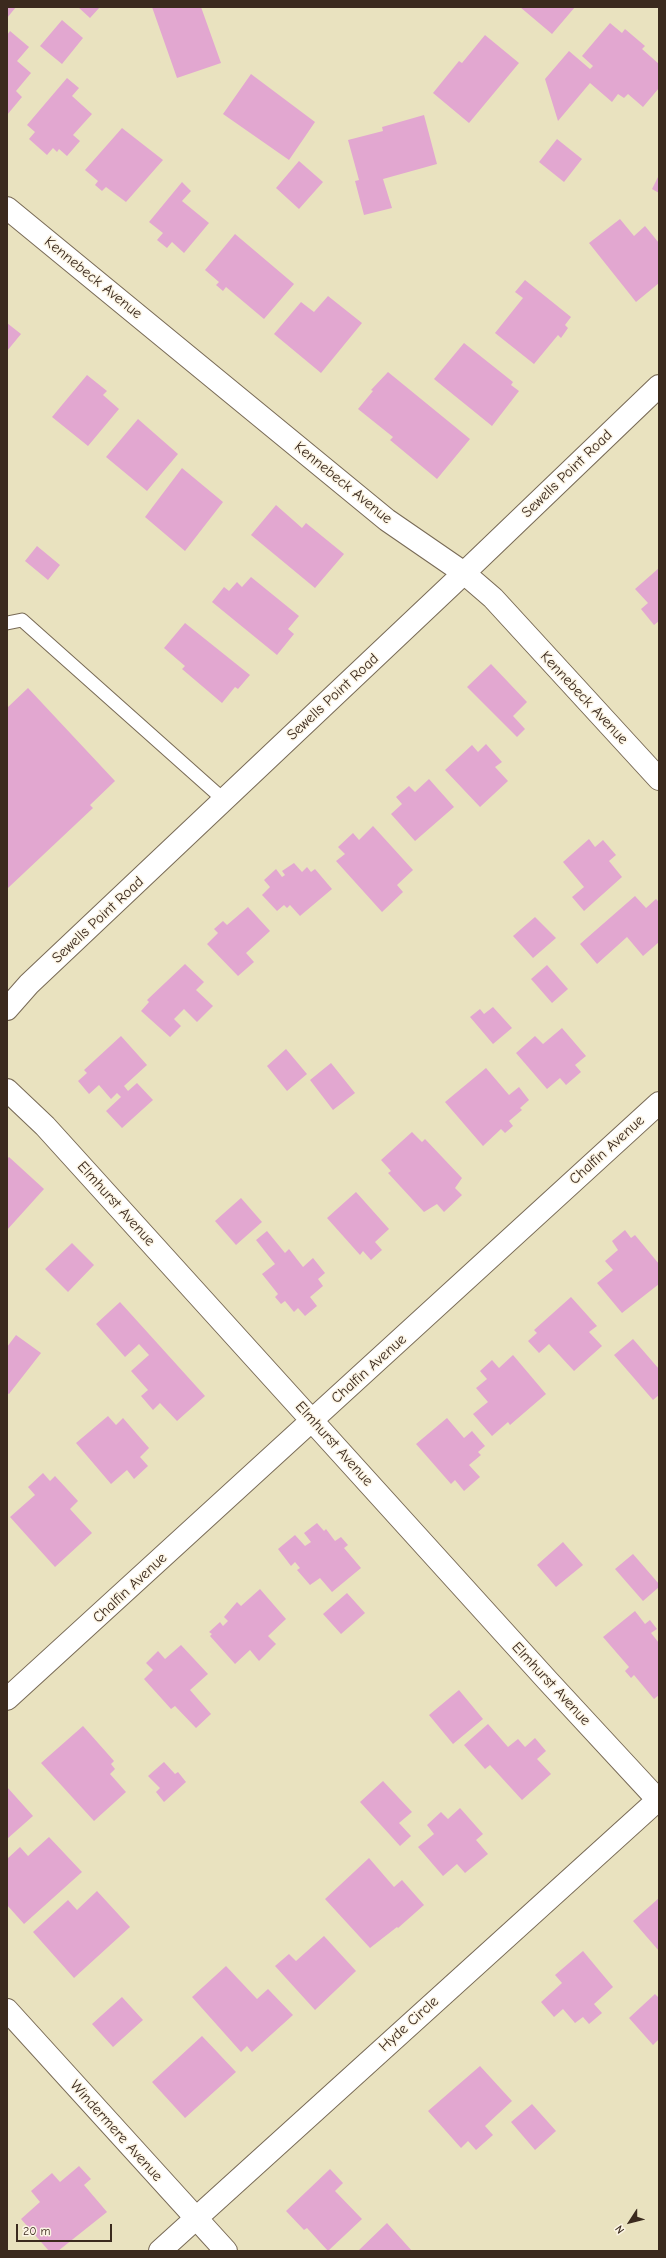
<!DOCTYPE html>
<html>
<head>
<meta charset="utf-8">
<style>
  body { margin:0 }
  #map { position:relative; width:666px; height:2258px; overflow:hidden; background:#e9e2bf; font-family:"Comic Neue",sans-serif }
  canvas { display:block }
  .frame { position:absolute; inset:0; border:8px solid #3b2a1e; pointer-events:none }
  .north { position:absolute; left:610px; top:2202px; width:40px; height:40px; -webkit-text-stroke:3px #fcf5e5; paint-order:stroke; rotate:234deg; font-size:11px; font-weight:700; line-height:16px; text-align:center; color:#3b2a1e }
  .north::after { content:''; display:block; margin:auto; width:14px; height:18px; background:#3b2a1e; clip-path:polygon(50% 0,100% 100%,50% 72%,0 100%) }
  .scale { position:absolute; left:16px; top:2224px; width:96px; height:18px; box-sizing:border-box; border:2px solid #3b2a1e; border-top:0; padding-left:5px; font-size:12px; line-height:14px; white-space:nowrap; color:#3b2a1e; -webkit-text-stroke:3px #fcf5e5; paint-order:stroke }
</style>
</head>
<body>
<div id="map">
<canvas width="666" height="2258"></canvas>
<div class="frame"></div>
<div class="north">N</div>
<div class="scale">20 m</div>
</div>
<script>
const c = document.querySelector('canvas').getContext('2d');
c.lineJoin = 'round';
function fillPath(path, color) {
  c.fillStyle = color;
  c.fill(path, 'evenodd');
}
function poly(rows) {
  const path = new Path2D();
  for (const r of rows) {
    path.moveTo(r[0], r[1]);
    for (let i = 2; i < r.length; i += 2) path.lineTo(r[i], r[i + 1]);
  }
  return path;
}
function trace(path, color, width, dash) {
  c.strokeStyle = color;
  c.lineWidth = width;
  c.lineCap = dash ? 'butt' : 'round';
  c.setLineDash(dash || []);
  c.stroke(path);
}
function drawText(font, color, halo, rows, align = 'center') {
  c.font = font + ' "Comic Neue",sans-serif';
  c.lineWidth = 3;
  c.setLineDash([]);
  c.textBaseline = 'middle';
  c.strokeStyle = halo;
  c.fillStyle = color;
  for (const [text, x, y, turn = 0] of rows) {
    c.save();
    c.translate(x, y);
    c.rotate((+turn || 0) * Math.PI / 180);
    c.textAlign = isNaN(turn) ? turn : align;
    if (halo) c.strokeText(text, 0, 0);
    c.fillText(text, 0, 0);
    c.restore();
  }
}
fillPath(poly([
  [7,7,16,7,7,18],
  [78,7,100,7,90,18],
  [152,7,201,7,221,63,177,78],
  [520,7,575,7,552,34],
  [62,20,83,38,62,64,40,46],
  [610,23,622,33,625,29,645,46,642,49,659,64,659,88,643,107,628,94,624,98,618,94,612,102,590,83,558,121,545,79,569,51,590,69,593,66,582,56],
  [10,31,29,47,17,61,31,73,16,91,22,97,7,115,7,35],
  [485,35,519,63,469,123,433,93,459,61,462,63],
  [251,74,315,122,289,160,223,114],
  [67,78,79,88,72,96,92,114,73,135,80,141,67,156,59,149,57,152,53,148,47,155,29,139,35,132,27,125],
  [424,115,437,164,383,179,392,208,364,215,355,181,359,180,348,140,383,131,382,127],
  [122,128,163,160,126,202,106,187,102,191,95,185,98,181,85,170],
  [557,139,582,159,564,182,539,162],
  [299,161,323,182,299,209,276,188],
  [659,175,659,193,652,189],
  [182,182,191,191,182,201,209,223,184,253,172,242,167,248,157,240,163,233,149,222],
  [620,219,634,236,645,226,659,243,659,283,636,302,589,243],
  [235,234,294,284,264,319,226,287,223,291,216,285,219,282,205,270],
  [525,280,571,317,565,325,568,328,561,338,558,335,534,364,495,333,523,298,515,292],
  [328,296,362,323,321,373,274,334,301,302,314,312],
  [7,323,21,334,7,351],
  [464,343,513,382,511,385,519,391,492,426,434,379],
  [388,372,470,439,437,479,390,440,393,437,358,409,373,391,371,390],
  [87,375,107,391,103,395,119,409,88,446,52,417],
  [138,419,178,454,147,491,106,457],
  [182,468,223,502,185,551,145,517],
  [276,505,302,528,306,523,344,554,315,588,251,535],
  [37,546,60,565,48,580,25,561],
  [659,568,659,621,654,625,641,609,648,603,635,589],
  [251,577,299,616,288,629,294,634,277,655,212,602,224,587,229,591,237,582,242,587],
  [185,623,250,675,238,689,235,687,222,703,182,669,185,666,164,648],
  [491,664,527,702,513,716,525,729,517,737,467,687],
  [28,688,115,781,90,805,93,808,8,888,7,708],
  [486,744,502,762,495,767,508,781,480,807,445,770,472,745,478,752],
  [429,779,454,807,415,841,391,814,402,804,396,797,409,786,415,792],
  [373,826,413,870,397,885,403,892,382,912,336,861,345,854,338,847,353,833,359,840],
  [589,839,595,847,603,840,616,855,609,861,622,877,584,911,572,897,584,887,563,862],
  [294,863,302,872,307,867,311,872,315,869,332,889,300,916,290,905,287,908,284,905,277,911,262,895,270,887,264,880,276,869,282,877,285,875,282,871],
  [635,896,646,908,656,899,659,902,659,942,643,956,627,937,597,964,580,944],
  [248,907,270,931,246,953,254,962,238,976,207,944,218,933,214,929,223,921,227,925],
  [535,917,556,938,533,958,513,936],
  [185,964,204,982,196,990,213,1006,197,1022,184,1009,174,1019,181,1026,170,1037,141,1011,149,1002,147,1000],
  [547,965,568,989,552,1003,531,979],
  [493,1007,512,1028,493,1044,470,1017,480,1009,484,1014],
  [562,1028,586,1056,575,1065,581,1072,566,1085,560,1078,547,1089,516,1053,535,1036,543,1044],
  [121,1036,147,1065,124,1086,128,1091,137,1083,153,1100,122,1128,106,1111,121,1097,117,1093,111,1099,99,1085,89,1094,78,1081,87,1073,84,1070],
  [286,1049,307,1074,287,1091,267,1066],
  [331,1063,355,1093,333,1110,310,1080],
  [486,1068,509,1095,519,1087,529,1100,520,1108,522,1110,509,1121,513,1126,505,1133,501,1129,483,1146,445,1102],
  [412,1132,422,1142,425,1139,462,1178,455,1188,462,1195,444,1212,437,1204,424,1212,388,1173,391,1171,381,1160],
  [9,1157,44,1189,7,1230,7,1159],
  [356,1192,389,1229,375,1242,382,1250,371,1260,363,1251,360,1255,327,1218],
  [241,1198,262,1222,236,1245,215,1221],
  [625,1230,631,1238,635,1235,659,1264,659,1284,622,1313,597,1283,613,1270,605,1261,618,1250,612,1241],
  [267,1231,285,1253,289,1249,303,1267,313,1258,325,1273,318,1279,323,1286,310,1297,317,1306,305,1316,298,1308,294,1312,285,1301,281,1304,275,1297,278,1294,262,1274,275,1264,256,1240],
  [72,1243,94,1265,68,1292,45,1269],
  [571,1297,597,1326,589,1332,602,1346,574,1371,549,1344,539,1353,528,1341,537,1333,534,1330],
  [120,1302,205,1396,177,1421,160,1403,153,1410,141,1396,148,1390,131,1371,149,1355,139,1344,125,1357,96,1324],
  [16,1335,41,1353,9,1394,7,1393,7,1347],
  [633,1339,659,1369,659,1395,653,1400,614,1355],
  [513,1355,546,1394,510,1425,508,1422,492,1436,473,1414,488,1402,476,1388,487,1379,480,1371,492,1360,499,1368],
  [108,1416,116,1425,123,1418,149,1448,140,1457,148,1466,134,1479,127,1470,111,1484,76,1443],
  [447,1418,464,1438,472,1431,485,1446,478,1452,481,1455,469,1465,480,1477,464,1491,455,1480,451,1484,416,1444],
  [43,1473,50,1481,55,1476,78,1501,70,1509,92,1533,55,1567,10,1517,35,1495,28,1487],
  [317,1523,324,1531,326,1529,335,1541,341,1537,348,1545,344,1548,361,1568,332,1592,320,1578,310,1585,297,1570,300,1568,295,1562,291,1566,278,1549,295,1535,305,1546,311,1542,304,1533],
  [563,1542,583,1565,556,1587,537,1565],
  [633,1554,659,1584,659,1587,643,1601,615,1569],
  [260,1589,286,1619,268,1636,276,1644,259,1661,250,1650,235,1664,210,1636,212,1634,209,1632,220,1622,223,1626,228,1621,224,1617,237,1602,241,1606],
  [347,1593,365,1613,341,1634,323,1614],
  [635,1611,645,1624,650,1620,657,1629,651,1633,659,1643,659,1695,654,1699,634,1675,631,1678,625,1671,629,1667,603,1637],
  [181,1645,208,1674,190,1690,211,1714,196,1728,175,1706,171,1709,144,1679,153,1670,146,1663,158,1651,165,1659],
  [459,1690,483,1719,453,1744,429,1715],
  [488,1724,508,1747,518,1739,525,1747,535,1738,546,1751,537,1759,551,1774,522,1800,490,1765,485,1769,464,1745],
  [83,1726,114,1761,111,1764,115,1769,110,1774,126,1792,94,1821,41,1763],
  [164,1762,175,1774,178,1772,186,1782,164,1802,156,1792,160,1788,148,1776],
  [383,1781,412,1812,399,1823,411,1836,400,1846,360,1802],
  [7,1787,33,1816,7,1839],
  [460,1808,483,1834,476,1840,488,1854,465,1873,457,1864,443,1876,418,1847,434,1834,427,1825,441,1812,448,1819],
  [49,1837,82,1872,24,1924,7,1905,7,1859,20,1847,28,1856],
  [369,1858,394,1887,402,1880,424,1905,398,1928,397,1927,370,1948,325,1899],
  [97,1891,130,1927,74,1978,33,1932,68,1900,77,1910],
  [659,1898,659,1951,633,1921],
  [324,1936,356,1971,315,2010,275,1966,289,1954,296,1961],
  [583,1951,613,1987,594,2004,602,2013,589,2024,583,2017,575,2023,563,2009,554,2017,541,2002,562,1983,555,1975],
  [226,1966,257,1999,268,1989,293,2015,252,2052,247,2046,241,2052,192,1997],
  [655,1994,659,1998,659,2039,653,2045,629,2018],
  [122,1997,143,2020,113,2047,92,2024],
  [202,2036,236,2072,185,2118,152,2082],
  [480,2066,512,2101,485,2126,493,2135,476,2150,468,2141,461,2148,428,2111],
  [532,2104,556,2131,535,2150,511,2122],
  [79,2166,91,2179,84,2185,107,2212,58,2251,49,2251,21,2219,40,2202,31,2191,52,2173,60,2182],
  [330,2169,343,2183,335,2191,362,2219,328,2251,307,2228,304,2230,286,2211],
  [387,2223,412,2251,358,2251]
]), '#e2a7d0');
const lane = poly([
  [7,623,22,620,224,800]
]);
const street = poly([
  [7,208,387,520,464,573,493,598,659,779],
  [7,1090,45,1126,547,1680,659,1801],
  [7,1699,659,1103],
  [7,2010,226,2251],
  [160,2251,659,1799]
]);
const secondary = poly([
  [7,1009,29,984,464,573,659,386]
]);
trace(lane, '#786a56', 15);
trace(street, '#786a56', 24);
trace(secondary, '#786a56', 24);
trace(lane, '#fff', 13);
trace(street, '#fff', 22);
trace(secondary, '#fff', 22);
drawText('15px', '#3b2a1e', '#fcf5e5', [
  ["Kennebeck Avenue",93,278,39],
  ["Sewells Point Road",567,474,-44],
  ["Kennebeck Avenue",343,483,39],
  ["Sewells Point Road",333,697,-43],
  ["Kennebeck Avenue",584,698,47],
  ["Sewells Point Road",98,920,-43],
  ["Chalfin Avenue",607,1150,-42],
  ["Elmhurst Avenue",116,1204,48],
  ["Chalfin Avenue",369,1369,-42],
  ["Elmhurst Avenue",334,1444,48],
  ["Chalfin Avenue",130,1588,-43],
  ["Elmhurst Avenue",551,1684,47],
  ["Hyde Circle",409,2024,-42],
  ["Windermere Avenue",116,2131,48]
]);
</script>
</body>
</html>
